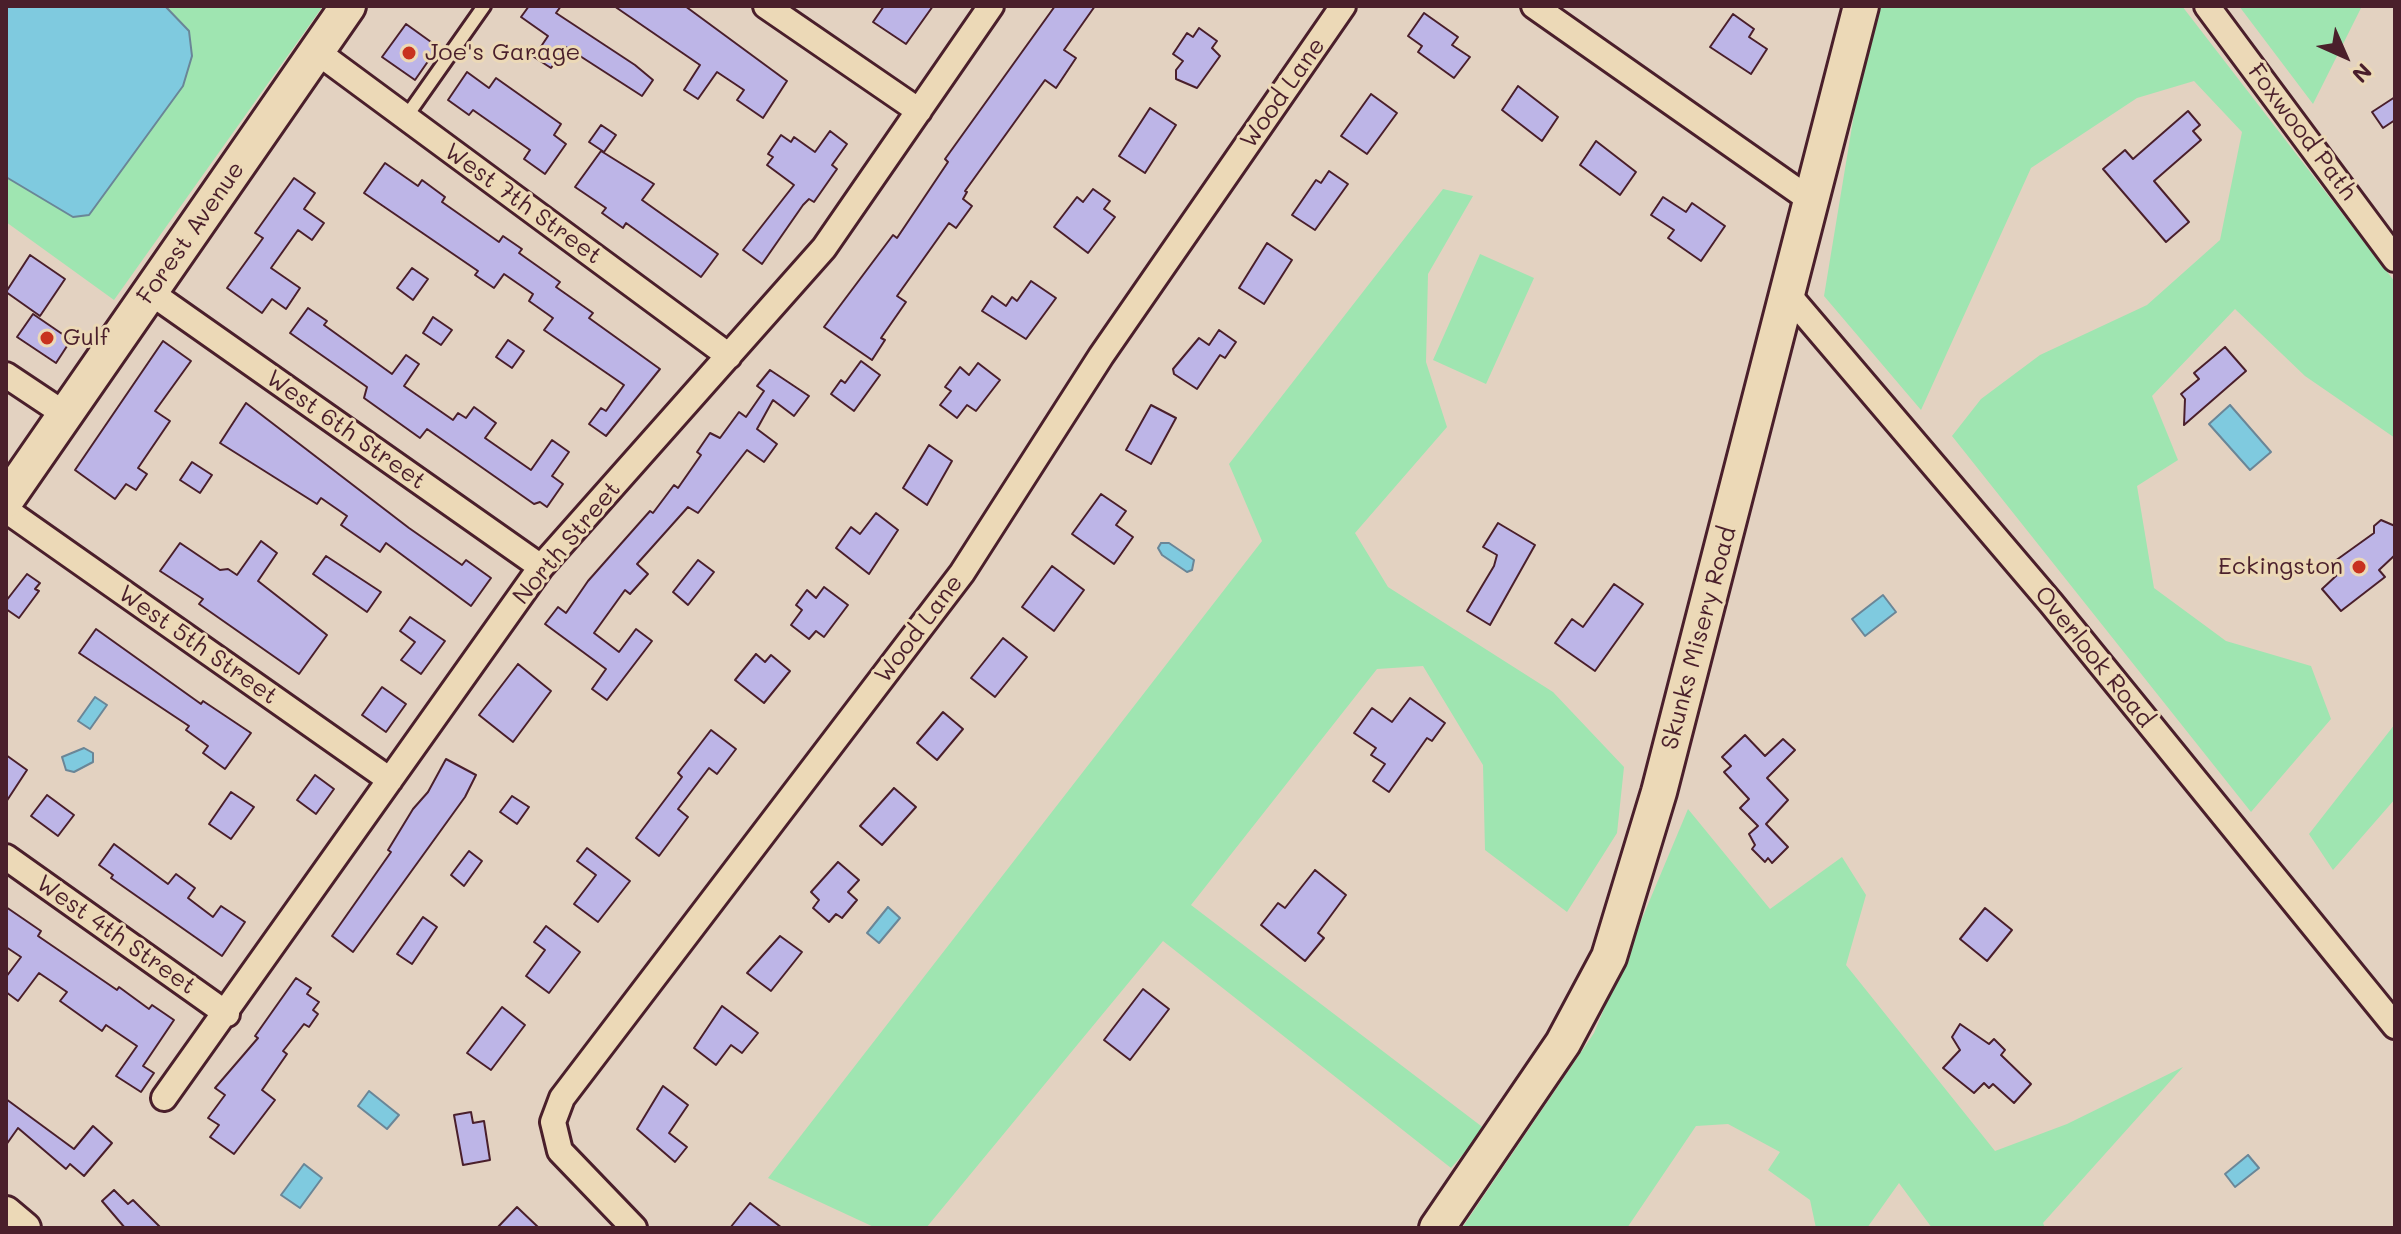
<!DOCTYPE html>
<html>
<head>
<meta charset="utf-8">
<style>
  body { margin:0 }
  #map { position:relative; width:2401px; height:1234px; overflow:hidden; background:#e3d2c1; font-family:Mali,sans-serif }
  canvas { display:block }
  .frame { position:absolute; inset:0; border:8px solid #4a1f2b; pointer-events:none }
  .north { position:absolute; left:2305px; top:16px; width:80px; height:80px; -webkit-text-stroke:6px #ecd9b7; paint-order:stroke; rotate:135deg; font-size:22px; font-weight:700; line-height:32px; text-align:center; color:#4a1f2b }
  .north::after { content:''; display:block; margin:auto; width:28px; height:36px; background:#4a1f2b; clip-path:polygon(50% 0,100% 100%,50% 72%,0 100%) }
</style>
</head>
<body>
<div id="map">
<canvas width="2401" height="1234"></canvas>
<div class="frame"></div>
<div class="north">N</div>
</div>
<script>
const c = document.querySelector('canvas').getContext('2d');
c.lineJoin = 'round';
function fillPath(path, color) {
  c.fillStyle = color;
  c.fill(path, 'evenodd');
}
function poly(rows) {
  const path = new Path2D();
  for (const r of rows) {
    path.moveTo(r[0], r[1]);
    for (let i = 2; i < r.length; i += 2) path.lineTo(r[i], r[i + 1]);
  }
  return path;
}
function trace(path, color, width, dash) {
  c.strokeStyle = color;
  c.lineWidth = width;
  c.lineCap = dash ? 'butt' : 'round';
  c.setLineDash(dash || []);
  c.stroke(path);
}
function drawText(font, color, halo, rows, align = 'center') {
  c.font = font + ' Mali,sans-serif';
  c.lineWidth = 6;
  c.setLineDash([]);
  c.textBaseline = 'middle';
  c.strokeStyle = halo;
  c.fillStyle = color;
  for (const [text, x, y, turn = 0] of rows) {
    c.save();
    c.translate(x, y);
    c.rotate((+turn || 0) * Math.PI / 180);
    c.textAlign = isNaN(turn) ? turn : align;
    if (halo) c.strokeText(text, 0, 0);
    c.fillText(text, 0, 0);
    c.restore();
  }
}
fillPath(poly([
  [6,6,323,6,114,300,6,222],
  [1881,6,2182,6,2395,282,2395,438,2305,376,2235,309,2152,396,2178,460,2137,486,2154,588,2226,641,2311,666,2331,719,2251,812,1952,436,1981,399,2040,355,2147,305,2220,240,2242,132,2194,81,2137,98,2031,168,1921,410,1824,296,1859,84],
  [2239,6,2362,6,2313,104],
  [1443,189,1473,196,1428,274,1426,362,1447,427,1355,533,1388,587,1553,692,1624,767,1617,833,1567,912,1485,850,1483,765,1423,666,1377,669,1191,905,1485,1129,1451,1168,1163,941,926,1228,876,1228,768,1178,1262,541,1229,464],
  [1480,254,1534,278,1486,384,1433,360],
  [2395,724,2395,799,2333,870,2309,834],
  [1688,809,1770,909,1842,857,1866,895,1846,965,1995,1151,2067,1124,2183,1067,2043,1223,2045,1228,1932,1228,1899,1183,1867,1228,1816,1228,1810,1200,1768,1170,1780,1152,1728,1124,1696,1126,1627,1228,1462,1228,1594,1033]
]), '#9fe5b1');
const water = poly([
  [6,6,165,6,189,31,192,56,183,86,89,215,73,217,6,177,6,6],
  [2230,405,2271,452,2250,470,2209,424,2230,405],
  [1161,543,1169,543,1194,560,1192,570,1187,572,1162,555,1158,548,1161,543],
  [1883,595,1896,612,1865,636,1852,619,1883,595],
  [95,697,107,705,90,729,78,721,95,697],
  [84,748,93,753,93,762,74,772,66,770,62,757,84,748],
  [888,907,900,918,879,943,867,933,888,907],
  [369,1091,399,1115,387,1129,358,1106,369,1091],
  [2248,1155,2259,1168,2235,1187,2225,1174,2248,1155],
  [304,1164,322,1178,300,1208,281,1195,304,1164]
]);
fillPath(water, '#7fcadf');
trace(water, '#6a8697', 2);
const building = poly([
  [529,6,561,6,556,13,635,65,653,80,642,96,566,47,551,68,534,57,548,36,521,17,529,6],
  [614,6,685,6,787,81,763,118,737,100,744,90,717,72,698,99,684,90,700,65,614,6],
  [884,6,933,6,906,44,873,22,884,6],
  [1055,6,1095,6,1064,50,1076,58,1056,88,1045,80,965,191,967,192,963,199,972,206,956,228,949,223,897,296,906,302,881,338,885,340,872,360,824,327,893,235,897,238,948,162,945,159,1055,6],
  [1424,13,1458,37,1452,45,1470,57,1454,78,1418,52,1422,46,1408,36,1424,13],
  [1733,14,1754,29,1749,37,1767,49,1751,74,1710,47,1733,14],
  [406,24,438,47,415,80,382,57,406,24],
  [1199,28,1217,41,1212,48,1220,56,1197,88,1176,79,1176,70,1183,61,1173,54,1187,33,1193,37,1199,28],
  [467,72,489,88,496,78,561,124,554,135,566,144,545,174,524,159,530,150,473,110,469,115,448,100,467,72],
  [1518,86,1558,117,1542,141,1502,110,1518,86],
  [1371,94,1397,113,1367,154,1341,136,1371,94],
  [2395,97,2395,120,2383,128,2372,112,2395,97],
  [1150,108,1176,125,1145,173,1119,156,1150,108],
  [2188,111,2200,125,2193,131,2201,140,2154,181,2189,222,2166,242,2103,169,2125,150,2133,159,2188,111],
  [601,125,616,135,604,152,589,142,601,125],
  [830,131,847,144,832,165,837,169,814,202,809,199,803,205,762,264,743,250,794,185,767,165,773,157,768,154,781,135,791,142,794,137,815,152,830,131],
  [1596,141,1636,172,1620,195,1580,165,1596,141],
  [601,151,654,184,642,200,718,254,701,277,626,223,623,228,602,213,606,208,575,187,601,151],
  [385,163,418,186,422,180,445,197,442,202,499,242,503,236,522,249,519,253,560,282,556,287,593,313,589,318,660,369,606,436,589,424,601,408,606,411,624,385,544,330,553,318,529,301,533,294,504,274,494,288,475,275,478,271,364,193,385,163],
  [1329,171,1348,184,1315,230,1292,215,1316,180,1321,183,1329,171],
  [294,178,315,193,304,209,324,223,312,240,298,230,271,268,300,288,286,309,272,299,262,313,227,288,263,238,255,233,294,178],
  [1093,189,1110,201,1104,209,1115,217,1088,253,1054,227,1077,197,1083,202,1093,189],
  [1663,197,1686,212,1692,203,1725,226,1701,261,1668,238,1674,230,1651,215,1663,197],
  [1267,243,1292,260,1264,304,1239,288,1267,243],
  [30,255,65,279,40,316,6,292,30,255],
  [412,268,428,279,413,300,397,288,412,268],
  [1031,281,1056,298,1026,339,982,311,992,296,1006,306,1012,297,1017,301,1031,281],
  [308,308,327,321,324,325,392,374,406,355,419,364,404,386,453,420,458,413,466,418,474,407,496,423,485,438,531,470,552,440,569,452,552,476,563,484,547,507,540,502,534,504,427,429,420,438,364,398,367,387,290,333,308,308],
  [33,314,71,340,56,363,17,337,33,314],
  [433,317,452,330,441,345,423,333,433,317],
  [1219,330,1236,342,1225,358,1220,355,1197,389,1174,374,1173,369,1199,338,1209,345,1219,330],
  [508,340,524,351,512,368,496,357,508,340],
  [163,341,191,361,155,411,170,421,138,468,147,474,136,490,126,484,115,499,75,470,163,341],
  [2225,347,2246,371,2184,425,2185,399,2181,394,2199,379,2194,373,2225,347],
  [861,361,880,375,854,411,831,394,841,380,845,383,861,361],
  [978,363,1000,380,976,411,967,405,957,418,940,405,951,391,945,387,960,367,969,375,978,363],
  [770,370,809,396,794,416,773,400,757,429,777,444,764,462,747,450,698,513,688,507,637,564,648,574,630,594,625,590,594,633,619,652,636,629,652,641,607,700,592,689,606,669,545,624,558,607,566,613,588,581,650,511,653,513,674,485,678,488,701,455,697,452,710,433,720,438,739,412,746,417,764,391,757,386,770,370],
  [246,403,409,528,462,565,466,560,491,578,471,606,386,543,380,552,341,525,347,516,321,498,317,504,220,443,246,403],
  [1151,405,1176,418,1151,464,1126,450,1151,405],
  [929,445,952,461,927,505,903,488,929,445],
  [192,462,212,475,200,493,180,480,192,462],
  [1101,494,1126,511,1116,525,1133,537,1114,564,1072,534,1101,494],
  [876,513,898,530,869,574,836,548,851,527,860,534,876,513],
  [2381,520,2395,526,2395,555,2379,570,2385,577,2341,611,2322,589,2337,575,2333,570,2338,565,2335,561,2374,533,2374,526,2381,520],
  [1498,523,1535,545,1490,625,1467,611,1494,566,1497,555,1483,547,1498,523],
  [261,541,277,553,258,581,327,635,299,674,199,604,203,599,160,571,180,543,220,570,228,569,237,575,261,541],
  [326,556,381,592,367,612,313,574,326,556],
  [698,560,714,572,688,605,673,592,698,560],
  [1052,566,1084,590,1054,631,1022,607,1052,566],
  [27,574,40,583,35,589,39,591,19,618,6,609,6,601,27,574],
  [1614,584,1643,604,1595,671,1555,643,1572,619,1583,627,1614,584],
  [824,587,848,605,824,637,816,631,809,639,791,625,802,610,796,605,807,590,816,598,824,587],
  [410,617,445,641,421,674,401,660,415,642,400,631,410,617],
  [96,629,201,704,203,701,251,733,225,769,203,753,208,746,186,730,189,726,79,653,96,629],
  [1003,638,1027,657,995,697,971,678,1003,638],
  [756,654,765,662,771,655,790,671,764,703,735,680,756,654],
  [518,664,551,691,513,742,479,715,518,664],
  [382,687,406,704,386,732,362,715,382,687],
  [1410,698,1445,723,1432,741,1427,738,1389,792,1373,781,1385,764,1371,755,1376,748,1354,733,1372,708,1392,722,1410,698],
  [943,712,963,729,937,760,917,743,943,712],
  [711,730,736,749,717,774,709,768,678,809,688,817,659,856,636,838,682,777,678,773,711,730],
  [1745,735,1765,756,1783,739,1795,750,1767,778,1788,800,1766,824,1788,847,1772,863,1768,858,1765,862,1752,849,1755,845,1749,834,1758,826,1740,808,1749,799,1724,772,1731,766,1722,757,1745,735],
  [6,755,27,770,6,802,6,755],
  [446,759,476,775,465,797,353,952,332,936,391,852,388,850,413,809,428,792,446,759],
  [315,775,334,789,316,814,297,800,315,775],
  [894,788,916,807,882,845,860,826,894,788],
  [231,792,254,807,231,839,209,824,231,792],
  [47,795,74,815,58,836,31,816,47,795],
  [512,796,529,807,517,824,500,812,512,796],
  [114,844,168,884,176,874,195,888,188,898,213,917,221,906,245,922,222,956,111,878,113,875,99,865,114,844],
  [587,848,630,881,598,922,574,904,596,875,577,861,587,848],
  [469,851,482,861,464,886,451,875,469,851],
  [838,862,859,880,848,892,857,900,842,918,836,914,829,922,813,908,819,900,811,892,838,862],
  [1315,870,1346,895,1318,933,1324,938,1305,961,1261,925,1278,903,1285,908,1315,870],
  [6,907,41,931,38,936,117,990,119,987,149,1009,152,1005,174,1020,143,1066,154,1073,141,1092,116,1076,137,1046,106,1025,102,1031,60,1001,67,992,39,973,18,1001,6,992,6,977,21,957,6,947,6,907],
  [1985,908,2012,930,1987,961,1960,939,1985,908],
  [423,917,437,927,412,964,397,954,423,917],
  [546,926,580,952,549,993,526,976,545,950,534,942,546,926],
  [780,936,802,952,771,991,747,973,780,936],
  [296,978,311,988,307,994,319,1002,313,1010,318,1014,309,1027,304,1024,283,1051,287,1054,262,1090,275,1100,234,1154,210,1137,219,1125,208,1118,225,1095,215,1088,258,1038,255,1036,296,978],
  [1143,989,1169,1009,1130,1060,1104,1040,1143,989],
  [722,1006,758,1033,742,1053,731,1045,716,1065,694,1048,722,1006],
  [502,1007,525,1025,491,1070,467,1053,502,1007],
  [1960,1024,1989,1044,1994,1039,2005,1050,2001,1055,2031,1084,2014,1103,1993,1084,1989,1088,1984,1083,1974,1093,1943,1068,1960,1050,1952,1037,1960,1024],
  [663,1086,688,1105,669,1133,687,1147,675,1162,637,1129,663,1086],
  [6,1099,74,1149,93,1126,112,1143,84,1176,70,1164,66,1169,18,1128,6,1145,6,1099],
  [471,1112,473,1123,484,1121,490,1160,463,1165,454,1115,471,1112],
  [114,1190,128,1204,133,1200,161,1228,125,1228,102,1201,114,1190],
  [750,1203,782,1228,730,1228,750,1203],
  [517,1207,539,1228,497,1228,517,1207]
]);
fillPath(building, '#bdb5e7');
trace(building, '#4a1f2b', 2);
const service = poly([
  [406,117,484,6]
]);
const minor = poly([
  [766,6,919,111],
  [1534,6,1809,199],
  [2207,6,2395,259],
  [316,51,729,356],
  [150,292,541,567],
  [1786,292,2051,603,2395,1026],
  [6,375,66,415],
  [6,510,390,780],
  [6,857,227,1014],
  [164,1098,541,567,824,248,991,6],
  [634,1228,560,1151,553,1122,562,1098,962,573,1101,356,1343,6]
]);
const tertiary = poly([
  [6,1212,25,1228]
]);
const secondary = poly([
  [6,500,348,6],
  [1437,1228,1563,1043,1609,957,1659,792,1861,6]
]);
trace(service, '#4a1f2b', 18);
trace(minor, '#4a1f2b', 30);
trace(tertiary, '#4a1f2b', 36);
trace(secondary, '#4a1f2b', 40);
trace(service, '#ecd9b7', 12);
trace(minor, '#ecd9b7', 24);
trace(tertiary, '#ecd9b7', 30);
trace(secondary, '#ecd9b7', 34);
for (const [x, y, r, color] of [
  [409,53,8,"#c8321e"],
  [47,338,8,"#c8321e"],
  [2359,567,8,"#c8321e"]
]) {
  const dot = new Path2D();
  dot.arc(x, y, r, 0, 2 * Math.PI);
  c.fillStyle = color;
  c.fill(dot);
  trace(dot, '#ecd9b7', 3);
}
drawText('24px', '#4a1f2b', '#ecd9b7', [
  ["Joe's Garage",425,53],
  ["Gulf",63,338],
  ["Eckingston",2343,567,"right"]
], 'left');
drawText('24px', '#4a1f2b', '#ecd9b7', [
  ["Wood Lane",1283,93,-55],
  ["Foxwood Path",2302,132,53],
  ["West 7th Street",523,204,36],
  ["Forest Avenue",191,233,-55],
  ["West 6th Street",346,430,35],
  ["North Street",567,543,-50],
  ["Wood Lane",919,629,-53],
  ["Skunks Misery Road",1699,638,-75],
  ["West 5th Street",198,645,35],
  ["Overlook Road",2094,657,51],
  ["West 4th Street",116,935,35]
]);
</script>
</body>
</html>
